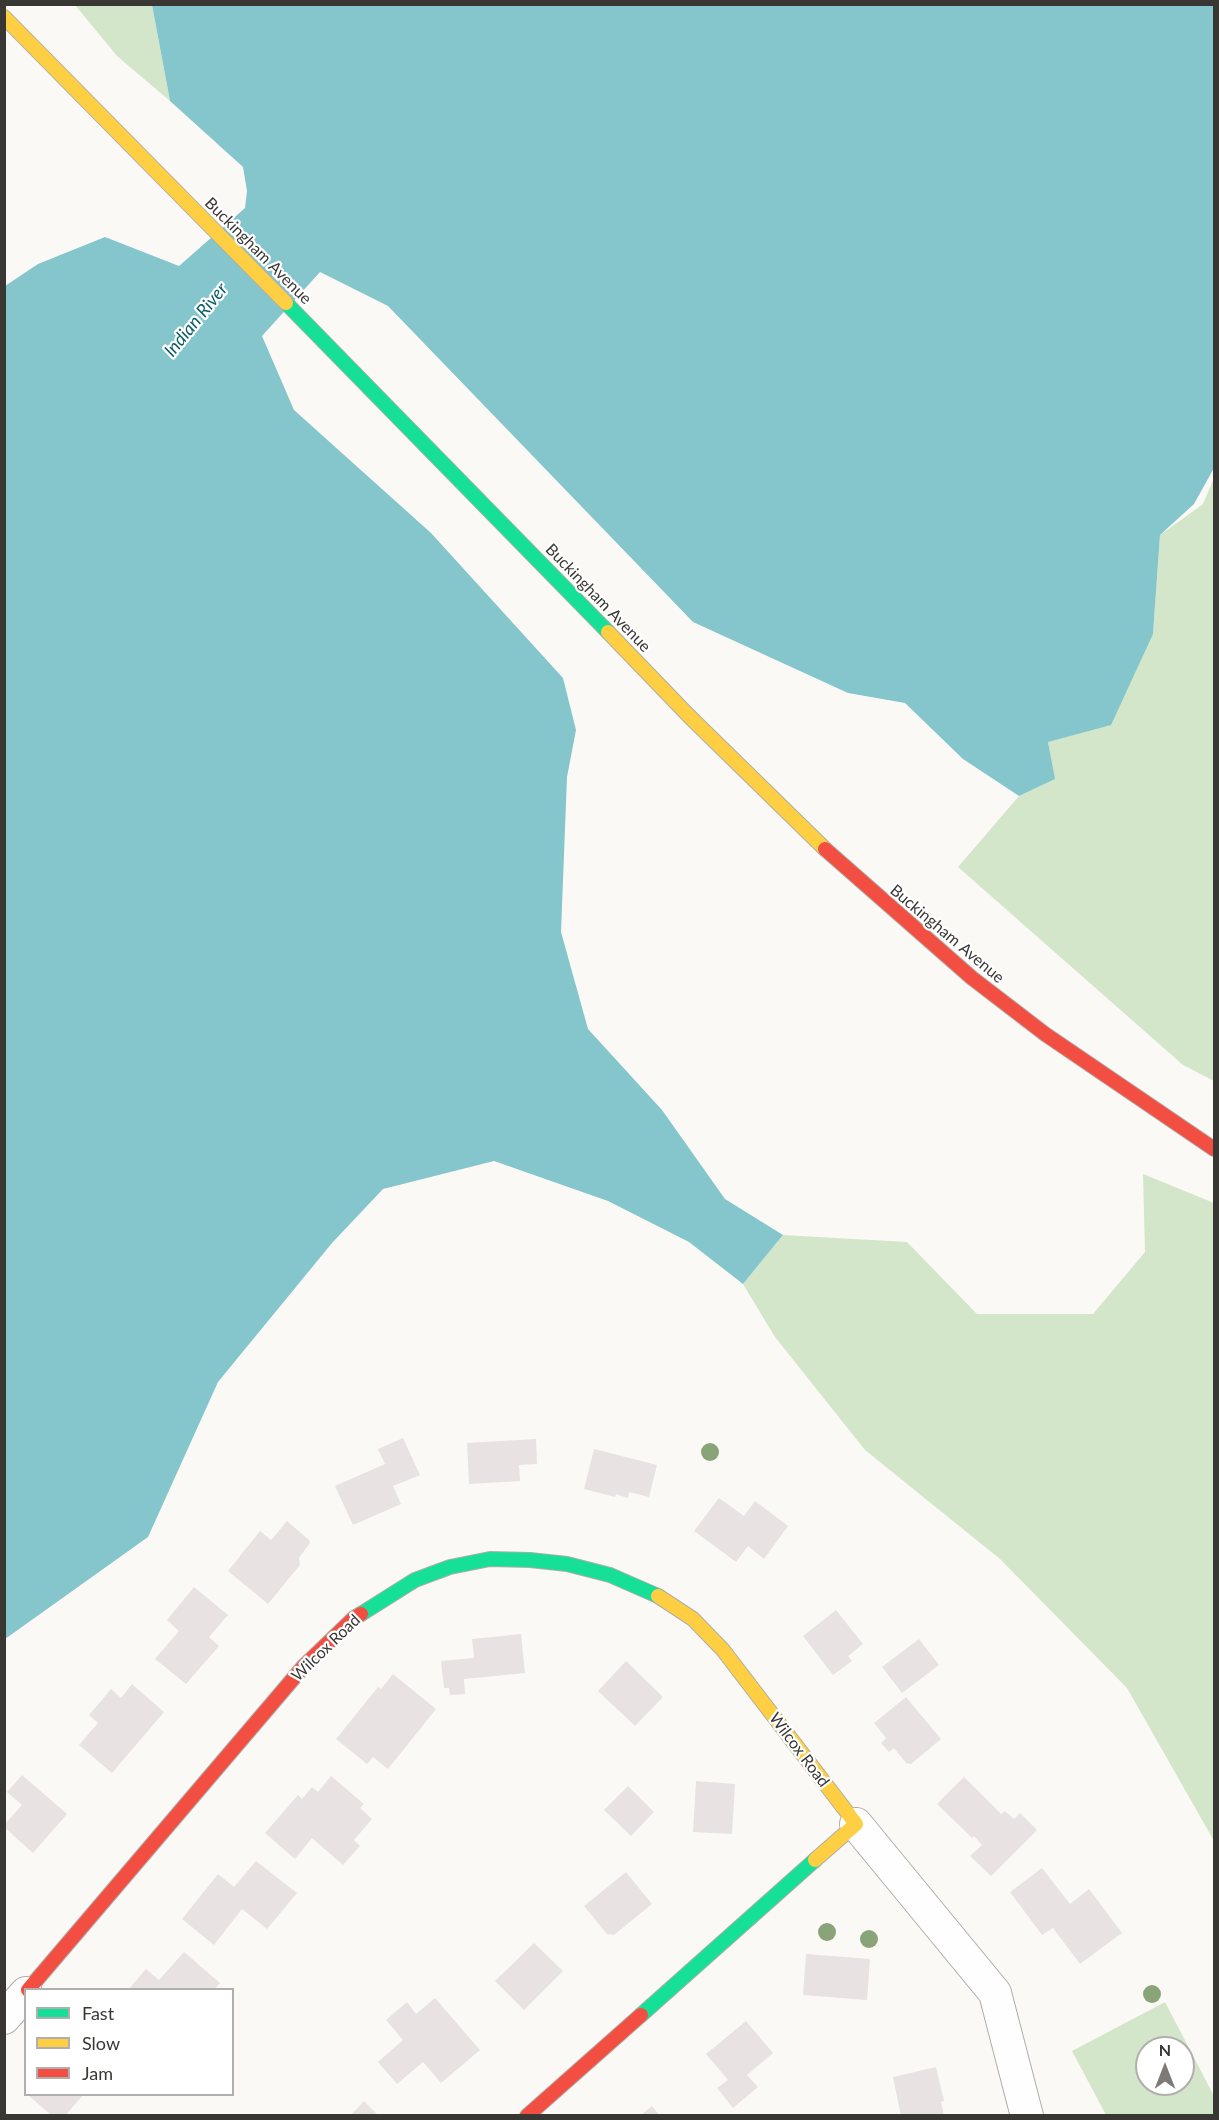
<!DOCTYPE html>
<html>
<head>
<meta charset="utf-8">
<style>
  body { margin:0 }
  #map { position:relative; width:1219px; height:2120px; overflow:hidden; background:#fbf9f5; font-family:Lato,sans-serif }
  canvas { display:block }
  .frame { position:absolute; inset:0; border:6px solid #393734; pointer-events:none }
  .legend { position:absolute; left:24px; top:1988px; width:210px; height:108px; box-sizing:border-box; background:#fff; border:2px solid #b0afae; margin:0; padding:8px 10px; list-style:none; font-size:18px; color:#393734 }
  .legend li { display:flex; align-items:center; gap:12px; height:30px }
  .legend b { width:30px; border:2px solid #b0afae }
  .north { position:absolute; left:1135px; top:2036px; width:60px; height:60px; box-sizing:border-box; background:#fff; border:2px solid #b0afae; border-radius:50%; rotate:0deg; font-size:16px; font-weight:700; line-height:24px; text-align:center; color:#393734 }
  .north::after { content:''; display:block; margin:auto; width:21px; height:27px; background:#7d7b78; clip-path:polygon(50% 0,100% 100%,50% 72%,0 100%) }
</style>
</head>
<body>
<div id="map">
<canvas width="1219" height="2120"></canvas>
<div class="frame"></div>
<ul class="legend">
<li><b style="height:8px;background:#16e098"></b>Fast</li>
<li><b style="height:8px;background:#ffcf43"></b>Slow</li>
<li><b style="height:8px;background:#f24e42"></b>Jam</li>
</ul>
<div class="north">N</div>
</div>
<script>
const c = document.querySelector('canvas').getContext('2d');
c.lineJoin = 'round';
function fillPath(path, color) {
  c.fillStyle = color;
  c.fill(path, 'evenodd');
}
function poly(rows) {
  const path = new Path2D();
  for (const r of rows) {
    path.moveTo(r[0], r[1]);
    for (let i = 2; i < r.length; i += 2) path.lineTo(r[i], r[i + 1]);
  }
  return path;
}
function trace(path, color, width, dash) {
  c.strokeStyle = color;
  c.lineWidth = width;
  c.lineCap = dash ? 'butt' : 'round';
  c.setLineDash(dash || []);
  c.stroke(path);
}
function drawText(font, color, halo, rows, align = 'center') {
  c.font = font + ' Lato,sans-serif';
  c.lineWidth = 4.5;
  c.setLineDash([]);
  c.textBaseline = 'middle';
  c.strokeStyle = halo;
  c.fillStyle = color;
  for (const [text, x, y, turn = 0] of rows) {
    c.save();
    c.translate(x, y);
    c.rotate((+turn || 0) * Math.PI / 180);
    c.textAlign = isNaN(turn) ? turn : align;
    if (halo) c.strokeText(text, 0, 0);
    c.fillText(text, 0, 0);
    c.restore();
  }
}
fillPath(poly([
  [75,5,152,5,170,101,117,56],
  [1214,478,1214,1081,1183,1065,958,867,1019,796,1054,779,1048,742,1153,634,1160,535,1203,504],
  [1143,1174,1214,1203,1214,1841,1127,1688,1000,1559,865,1450,775,1337,743,1284,783,1235,907,1242,977,1314,1093,1314,1145,1252],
  [1165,2002,1214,2096,1214,2115,1106,2115,1072,2051],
  [1147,2048,1183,2048,1183,2084,1147,2084]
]), '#d3e6c9');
fillPath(poly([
  [152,5,1214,5,1214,468,1194,504,1160,535,1153,634,1111,725,1048,742,1055,779,1019,796,963,759,905,703,848,693,693,622,388,306,320,272,262,336,294,410,431,533,563,678,576,730,567,777,561,932,588,1029,662,1110,725,1199,783,1235,743,1284,689,1242,608,1201,494,1161,383,1189,332,1243,218,1382,148,1537,5,1639,5,286,38,264,105,237,179,266,245,208,247,191,243,167,170,101]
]), '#85c6cc');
fillPath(poly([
  [403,1438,420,1475,393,1486,401,1504,353,1525,335,1486,385,1464,378,1449],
  [536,1439,537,1464,519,1465,520,1481,469,1484,467,1443],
  [594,1449,657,1465,649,1497,629,1492,628,1498,616,1494,615,1497,584,1489],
  [719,1498,744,1516,755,1501,788,1526,764,1559,748,1546,736,1562,694,1531],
  [287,1521,309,1540,310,1543,299,1558,300,1565,268,1604,228,1571,260,1531,271,1540],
  [194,1587,228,1615,209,1637,219,1646,186,1684,155,1659,179,1631,167,1620],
  [836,1610,863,1644,848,1656,852,1661,833,1675,803,1636],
  [521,1634,525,1673,464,1679,465,1694,450,1695,449,1688,444,1688,441,1661,474,1658,472,1639],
  [919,1639,939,1665,902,1693,882,1667],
  [626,1661,663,1697,635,1726,598,1691],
  [393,1674,436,1709,388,1769,373,1757,367,1764,336,1739,378,1687,381,1689],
  [132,1684,164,1712,112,1773,79,1745,98,1723,89,1715,111,1689,121,1698],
  [906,1697,941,1739,911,1764,906,1763,894,1748,889,1752,881,1743,886,1738,874,1723],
  [22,1775,67,1814,33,1853,4,1827,4,1825,22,1805,7,1792],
  [331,1776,364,1804,360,1808,372,1819,354,1840,360,1846,343,1865,312,1838,295,1859,265,1833,298,1795,302,1799,312,1787,318,1792],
  [964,1777,1001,1814,1005,1811,1014,1819,1020,1813,1037,1830,991,1876,970,1856,982,1845,974,1836,972,1838,937,1804],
  [696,1781,735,1784,732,1834,693,1832],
  [628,1786,654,1812,631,1836,604,1810],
  [256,1861,297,1893,267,1929,242,1909,214,1945,182,1919,218,1874,234,1887],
  [1042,1868,1070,1904,1089,1889,1122,1933,1080,1964,1053,1928,1042,1935,1010,1892],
  [626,1872,652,1904,614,1935,607,1934,584,1906],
  [534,1943,563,1971,524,2010,495,1981],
  [184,1952,220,1983,214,1990,128,1990,146,1969,159,1980],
  [806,1954,870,1959,867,2000,803,1995],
  [435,1998,480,2050,441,2083,423,2062,397,2084,378,2062,403,2040,386,2020,407,2002,416,2014],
  [746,2021,773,2053,747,2075,758,2087,733,2108,717,2088,728,2080,706,2054],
  [936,2067,944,2101,941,2102,944,2116,901,2116,893,2077],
  [27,2094,84,2094,65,2116,52,2116],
  [364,2101,379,2116,350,2116],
  [652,2106,660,2116,640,2116]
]), '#e9e2e3');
const street = poly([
  [856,1824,995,1993,1027,2116],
  [4,2018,26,1993]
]);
const fast = poly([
  [286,303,608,632],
  [361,1614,415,1580,450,1567,490,1559,530,1560,567,1564,610,1575,658,1596],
  [641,2015,815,1860]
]);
const slow = poly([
  [4,17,286,303],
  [608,632,689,716,825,849],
  [658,1596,693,1619,723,1650,856,1824,815,1860]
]);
const jam = poly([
  [825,849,972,978,1045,1034,1214,1149],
  [28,1990,304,1666,354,1618,361,1614],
  [527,2116,641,2015]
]);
trace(street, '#aeadaa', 34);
trace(fast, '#aeadaa', 16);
trace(slow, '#aeadaa', 16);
trace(jam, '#aeadaa', 16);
trace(street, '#fefefe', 32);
trace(fast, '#16e098', 14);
trace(slow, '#ffcf43', 14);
trace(jam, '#f24e42', 14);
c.fillStyle = '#89a478';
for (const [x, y] of [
  [710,1452],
  [827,1932],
  [869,1939],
  [1152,1994]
]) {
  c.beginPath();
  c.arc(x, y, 9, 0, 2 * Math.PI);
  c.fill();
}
drawText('16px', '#393734', '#fff', [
  ["Buckingham Avenue",258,251,45],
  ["Buckingham Avenue",598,598,46],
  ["Buckingham Avenue",947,934,40],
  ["Wilcox Road",326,1648,-44],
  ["Wilcox Road",799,1750,53]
]);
drawText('italic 18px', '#0b5d65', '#fff', [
  ["Indian River",196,320,-51]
]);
</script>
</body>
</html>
